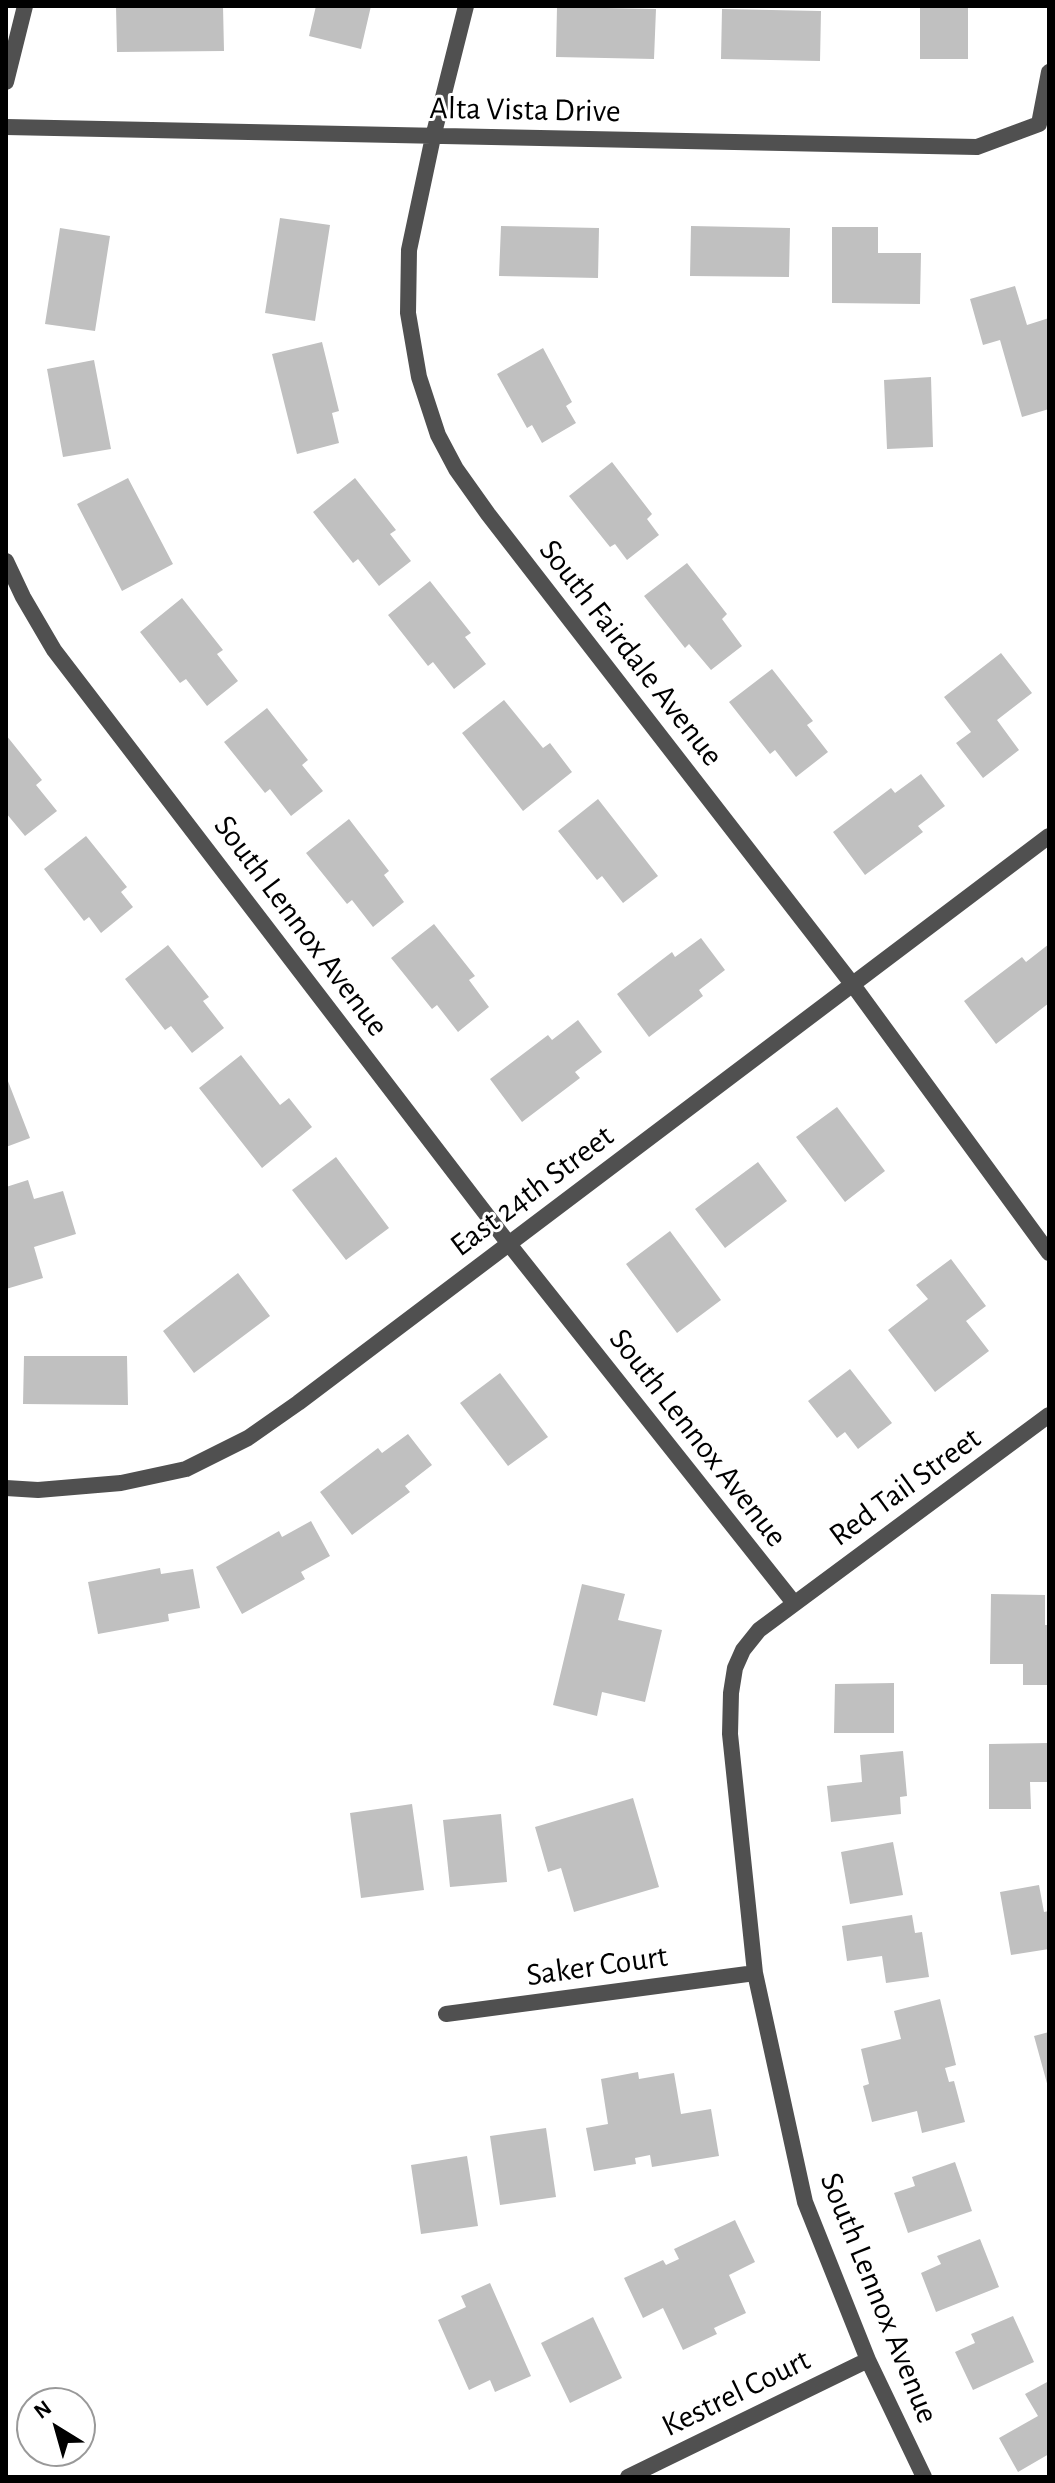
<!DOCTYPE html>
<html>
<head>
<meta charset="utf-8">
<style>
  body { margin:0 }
  #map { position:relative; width:1055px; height:2483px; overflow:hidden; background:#fff; font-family:"Alegreya Sans",sans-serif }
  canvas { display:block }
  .frame { position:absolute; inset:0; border:8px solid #000; pointer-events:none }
  .north { position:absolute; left:16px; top:2387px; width:80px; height:80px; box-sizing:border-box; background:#fff; border:2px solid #999; border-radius:50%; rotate:323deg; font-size:22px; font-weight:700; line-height:32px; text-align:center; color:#000 }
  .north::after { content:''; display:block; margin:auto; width:28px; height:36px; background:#000; clip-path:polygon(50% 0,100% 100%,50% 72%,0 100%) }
</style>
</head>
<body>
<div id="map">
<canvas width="1055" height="2483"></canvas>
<div class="frame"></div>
<div class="north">N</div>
</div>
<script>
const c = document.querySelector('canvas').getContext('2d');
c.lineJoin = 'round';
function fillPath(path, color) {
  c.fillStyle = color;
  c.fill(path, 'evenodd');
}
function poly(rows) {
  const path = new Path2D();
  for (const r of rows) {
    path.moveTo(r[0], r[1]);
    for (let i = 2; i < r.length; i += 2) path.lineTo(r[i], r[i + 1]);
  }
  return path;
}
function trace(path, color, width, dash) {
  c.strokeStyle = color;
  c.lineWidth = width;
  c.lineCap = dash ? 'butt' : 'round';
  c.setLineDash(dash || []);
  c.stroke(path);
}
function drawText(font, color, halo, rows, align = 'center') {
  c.font = font + ' "Alegreya Sans",sans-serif';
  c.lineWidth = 6;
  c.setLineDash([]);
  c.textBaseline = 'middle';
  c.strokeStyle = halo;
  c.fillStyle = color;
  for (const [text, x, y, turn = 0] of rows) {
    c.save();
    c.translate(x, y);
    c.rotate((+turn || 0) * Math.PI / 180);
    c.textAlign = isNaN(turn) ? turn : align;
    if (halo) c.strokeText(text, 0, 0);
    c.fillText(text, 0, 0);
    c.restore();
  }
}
fillPath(poly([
  [116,6,223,6,224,51,117,52],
  [316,6,371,6,361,49,309,36],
  [920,6,968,6,968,59,920,59],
  [557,7,656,9,654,59,556,57],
  [722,9,821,11,820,61,721,59],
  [280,218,330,225,315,321,265,313],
  [501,226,599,228,598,278,499,276],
  [691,226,790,228,789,277,690,276],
  [832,227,878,227,878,253,921,253,920,304,832,303],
  [60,228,110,236,95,331,45,324],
  [1015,286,1027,325,1049,318,1049,392,1047,393,1049,409,1022,417,1000,340,983,345,970,299],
  [322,342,339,411,332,413,339,443,297,454,272,354],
  [543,348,572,402,566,406,576,423,542,443,532,425,527,428,497,374],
  [94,360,111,449,63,457,47,369],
  [931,377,933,447,887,449,884,380],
  [612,462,652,514,647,519,659,535,627,560,615,544,610,547,569,496],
  [128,478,173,564,122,591,77,504],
  [355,478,396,530,390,534,411,561,379,586,358,559,353,563,313,512],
  [687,563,727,614,722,619,742,646,711,670,689,644,685,648,644,596],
  [430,581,471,633,465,637,486,664,454,689,433,662,428,666,388,615],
  [182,598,223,650,217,654,238,681,207,706,186,679,180,683,140,632],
  [1001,653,1032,693,997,720,1019,750,983,778,956,743,971,732,944,697],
  [772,669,813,721,807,725,828,752,796,777,775,750,770,754,729,702],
  [504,700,543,748,550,743,572,772,523,811,462,733],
  [267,708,308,760,302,765,323,791,291,816,270,789,265,793,224,742],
  [6,735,42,780,36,785,57,811,25,836,6,813],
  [921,774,945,806,918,826,923,832,865,875,833,832,891,788,895,793],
  [598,799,658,876,623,903,602,876,597,880,558,831],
  [349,819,389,871,384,875,404,902,373,927,352,900,347,904,306,853],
  [86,836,127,887,121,892,133,907,101,933,89,917,84,921,44,869],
  [434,924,475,976,469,980,489,1007,458,1032,437,1005,432,1009,391,958],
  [701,938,725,970,699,990,703,996,649,1037,617,994,672,952,675,957],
  [1049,944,1049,1003,996,1044,964,1001,1022,957,1026,962],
  [168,945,209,997,203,1001,224,1028,192,1053,171,1026,165,1030,125,979],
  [578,1020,602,1052,575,1072,580,1078,522,1122,490,1079,548,1035,552,1040],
  [241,1055,280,1105,289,1098,312,1127,262,1168,199,1088],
  [6,1076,30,1138,6,1147],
  [837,1107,885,1171,845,1202,796,1137],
  [336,1157,389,1228,346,1260,292,1190],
  [758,1162,787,1201,725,1248,695,1209],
  [28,1180,34,1199,63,1191,76,1234,34,1247,43,1278,6,1289,6,1187],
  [670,1231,721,1300,677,1333,626,1264],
  [951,1259,986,1306,966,1321,989,1351,935,1392,888,1330,928,1299,916,1285],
  [238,1273,270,1316,194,1373,163,1331],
  [24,1356,127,1356,128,1405,23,1404],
  [850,1369,892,1423,858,1449,845,1432,837,1438,808,1401],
  [500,1373,548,1437,508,1466,460,1403],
  [408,1434,432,1465,405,1486,410,1492,352,1535,320,1492,378,1448,382,1453],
  [311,1521,330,1556,301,1572,305,1579,242,1614,216,1567,279,1531,282,1537],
  [160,1568,161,1574,193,1569,200,1608,168,1614,169,1621,98,1634,88,1582],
  [582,1584,625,1594,618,1620,662,1630,645,1702,602,1692,597,1716,553,1705],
  [991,1594,1045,1595,1045,1625,1049,1625,1049,1685,1023,1685,1023,1664,990,1664],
  [894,1683,894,1733,834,1733,835,1684],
  [1049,1743,1049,1782,1030,1782,1031,1809,989,1809,989,1744],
  [903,1751,907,1796,900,1797,901,1814,831,1822,827,1786,862,1782,860,1755],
  [633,1798,659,1887,574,1912,561,1868,548,1872,535,1827],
  [412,1804,424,1890,361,1898,350,1813],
  [501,1814,507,1882,450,1887,443,1820],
  [893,1842,903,1895,850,1904,841,1852],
  [1039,1885,1044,1912,1049,1911,1049,1949,1011,1955,1000,1892],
  [912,1915,915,1933,922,1932,929,1977,886,1983,882,1956,847,1961,842,1926],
  [940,1999,956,2065,945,2068,949,2082,954,2081,965,2122,922,2133,917,2111,872,2122,863,2086,869,2084,861,2049,901,2039,894,2011],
  [1049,2032,1049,2087,1048,2087,1034,2036],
  [638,2072,639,2079,674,2073,681,2114,711,2109,719,2156,652,2167,650,2155,635,2158,636,2164,594,2171,586,2128,608,2124,601,2079],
  [546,2128,556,2197,500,2205,490,2136],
  [467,2156,478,2226,421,2234,411,2165],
  [955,2162,972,2211,908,2233,894,2193,915,2186,912,2177],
  [735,2220,755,2262,729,2275,746,2313,714,2328,717,2334,683,2350,663,2308,643,2318,624,2278,663,2260,666,2265,679,2259,674,2249],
  [980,2239,999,2287,936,2312,921,2273,941,2264,937,2256],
  [490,2283,531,2376,495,2392,490,2380,469,2390,438,2320,466,2307,461,2296],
  [1013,2316,1034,2362,973,2390,955,2352,975,2343,971,2334],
  [593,2317,622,2378,570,2403,541,2343],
  [1049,2381,1049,2454,1018,2472,999,2438,1038,2416,1025,2394]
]), '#c0c0c0');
trace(poly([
  [466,6,433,137,409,250,408,313,419,377,438,435,456,469,488,514,853,985,1049,1253],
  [6,82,25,6],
  [6,127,977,147,1039,124,1049,72],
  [6,561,23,597,54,650,509,1244,794,1603],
  [6,1488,38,1490,121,1483,186,1469,248,1438,298,1403,1049,836],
  [446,2014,755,1973],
  [628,2477,868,2360],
  [924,2477,868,2360,805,2202,755,1973,730,1734,731,1693,735,1668,743,1650,759,1630,1049,1415]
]), '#505050', 16);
drawText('32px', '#000', '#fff', [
  ["Alta Vista Drive",525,110,1],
  ["South Fairdale Avenue",631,653,52],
  ["South Lennox Avenue",301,926,53],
  ["East 24th Street",532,1191,-37],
  ["South Lennox Avenue",698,1438,52],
  ["Red Tail Street",905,1487,-36],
  ["Saker Court",597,1966,-8],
  ["South Lennox Avenue",879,2298,68],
  ["Kestrel Court",736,2393,-26]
]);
</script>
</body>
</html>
